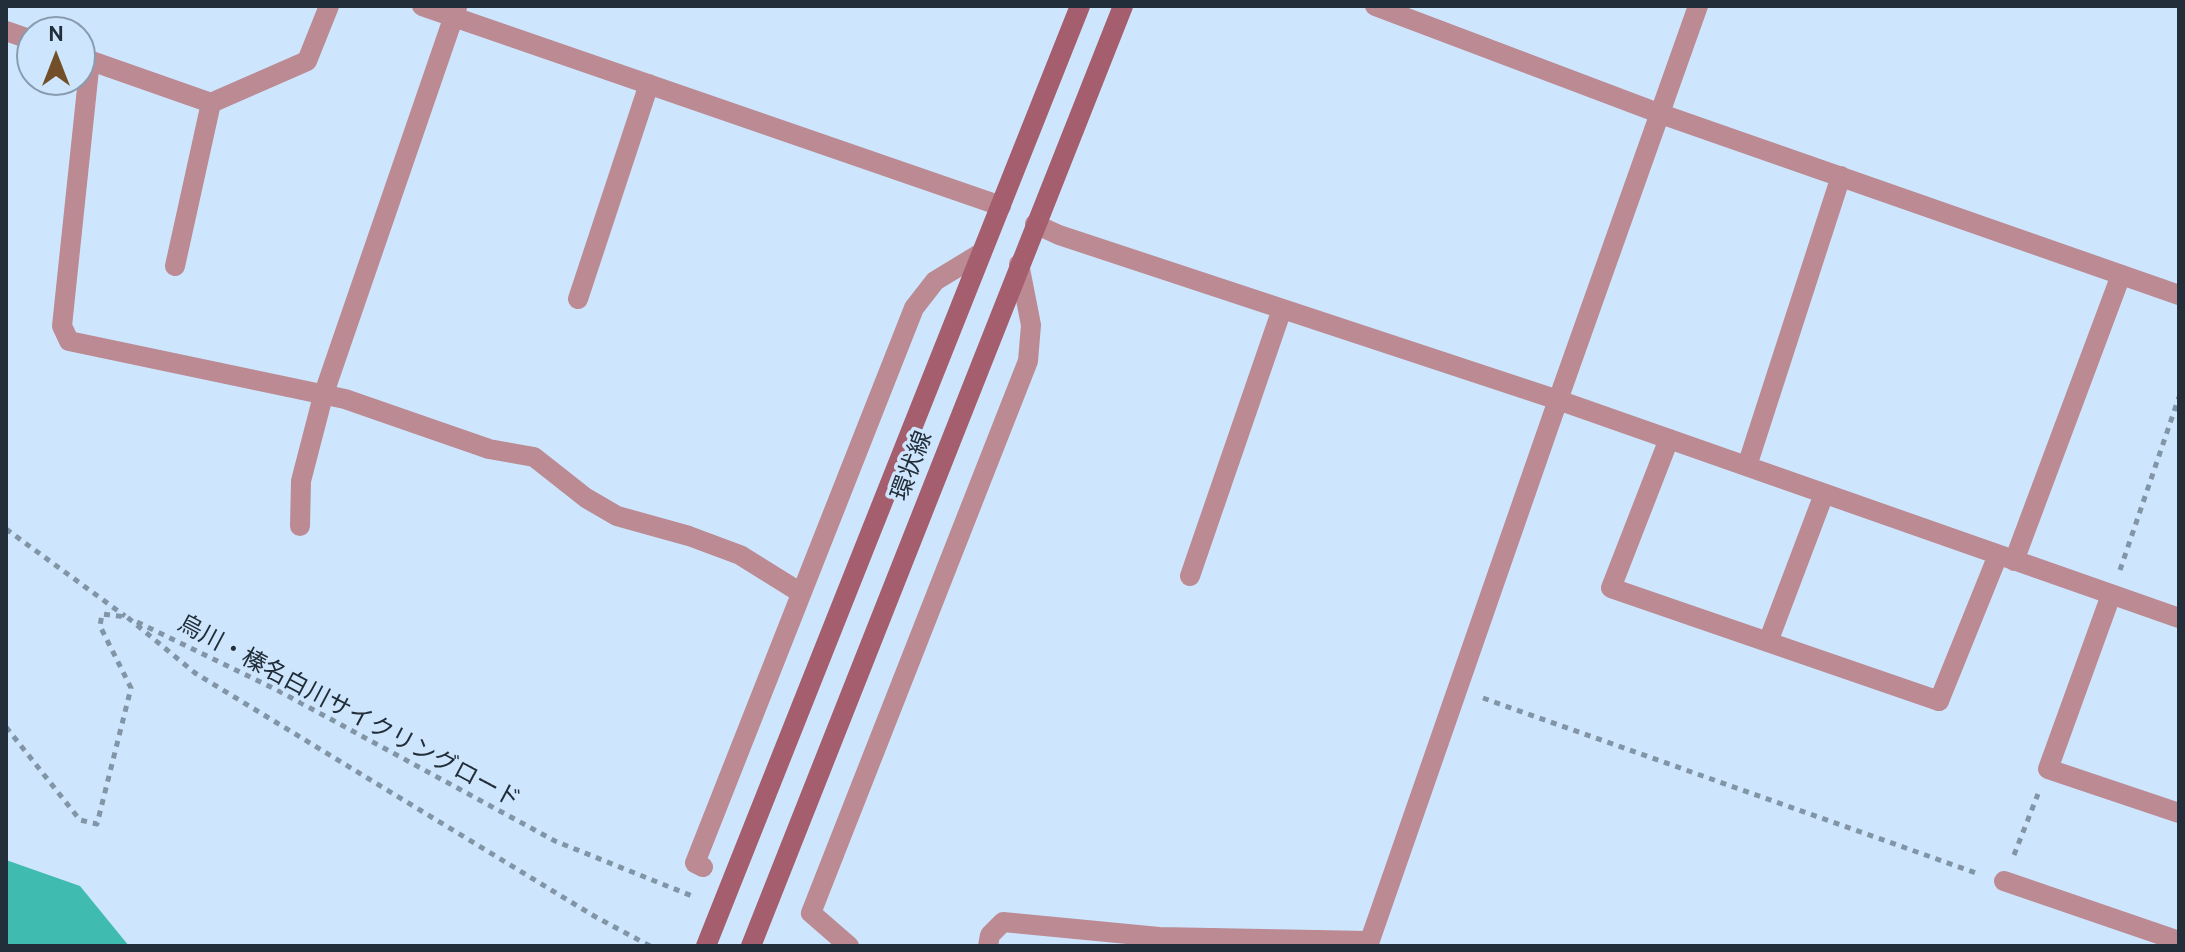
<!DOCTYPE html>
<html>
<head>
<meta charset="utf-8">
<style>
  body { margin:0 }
  #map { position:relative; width:2185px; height:952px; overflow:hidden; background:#cee6fd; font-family:Cabin,sans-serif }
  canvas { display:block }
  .frame { position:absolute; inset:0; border:8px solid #222e39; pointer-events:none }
  .north { position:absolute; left:16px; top:16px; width:80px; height:80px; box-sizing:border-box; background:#cee6fd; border:2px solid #899caf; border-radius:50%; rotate:0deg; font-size:22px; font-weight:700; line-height:32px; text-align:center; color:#222e39 }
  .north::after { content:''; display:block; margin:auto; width:28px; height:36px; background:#724f28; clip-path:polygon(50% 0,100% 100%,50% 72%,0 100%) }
</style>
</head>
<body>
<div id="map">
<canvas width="2185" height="952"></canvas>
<div class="frame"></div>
<div class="north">N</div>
</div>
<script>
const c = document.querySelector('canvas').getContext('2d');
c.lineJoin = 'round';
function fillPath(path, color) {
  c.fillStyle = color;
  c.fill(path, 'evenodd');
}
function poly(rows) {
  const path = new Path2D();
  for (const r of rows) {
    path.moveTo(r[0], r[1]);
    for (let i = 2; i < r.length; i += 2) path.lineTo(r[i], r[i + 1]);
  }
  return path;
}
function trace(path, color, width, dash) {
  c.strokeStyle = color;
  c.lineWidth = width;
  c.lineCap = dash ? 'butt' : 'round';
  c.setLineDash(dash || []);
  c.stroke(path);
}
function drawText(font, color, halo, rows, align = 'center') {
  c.font = font + ' Cabin,"Noto Sans JP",sans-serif';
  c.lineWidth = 7;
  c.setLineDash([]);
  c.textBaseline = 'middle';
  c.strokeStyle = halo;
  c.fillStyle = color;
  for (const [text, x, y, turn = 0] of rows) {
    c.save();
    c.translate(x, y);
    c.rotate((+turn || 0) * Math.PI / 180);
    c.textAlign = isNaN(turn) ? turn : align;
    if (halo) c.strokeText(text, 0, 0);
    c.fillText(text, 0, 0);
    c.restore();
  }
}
fillPath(poly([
  [6,860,80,886,129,946,6,946]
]), '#40bbb0');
trace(poly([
  [6,529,125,616],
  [2120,570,2179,397],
  [137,622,277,690,555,841,692,896],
  [1483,698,1979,874],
  [6,727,80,820,97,824,131,688,100,626,102,614,127,617,195,673,594,916,650,946],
  [2014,855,2038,794]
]), '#8295a7', 5, [6, 6]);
trace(poly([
  [90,60,62,326,69,341,345,399,489,449,534,457,586,498,617,516,689,536,740,555,801,593],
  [175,266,211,103],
  [1669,439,1611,588,1939,701],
  [2111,595,2048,769,2179,813],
  [703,867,695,863,914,308,935,281,981,253],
  [2004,881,2179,941],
  [849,946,811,913,1028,361,1031,325,1019,264],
  [988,946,990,935,1003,922,1159,937,1368,941],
  [1368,946,1558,400]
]), '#bb8a93', 20);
trace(poly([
  [422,6,1001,206],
  [1375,6,1661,114,2179,295],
  [6,31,32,40],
  [80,57,211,103,307,61,329,6],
  [1035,224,1059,235,1558,400,2179,618],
  [578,299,649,84],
  [1558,400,1698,6],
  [1747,466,1841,176],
  [300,526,301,481,323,396,457,7],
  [2014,561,2121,275],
  [1190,576,1282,309],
  [1768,642,1824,494],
  [1939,701,1998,555]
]), '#bb8a93', 20);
trace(poly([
  [706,946,1080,6],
  [751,946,1123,6]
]), '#a45e6d', 20);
drawText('24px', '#222e39', '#cee6fd', [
  ["環状線",912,466,-69],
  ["烏川・榛名白川サイクリングロード",349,712,28]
]);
</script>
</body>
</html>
